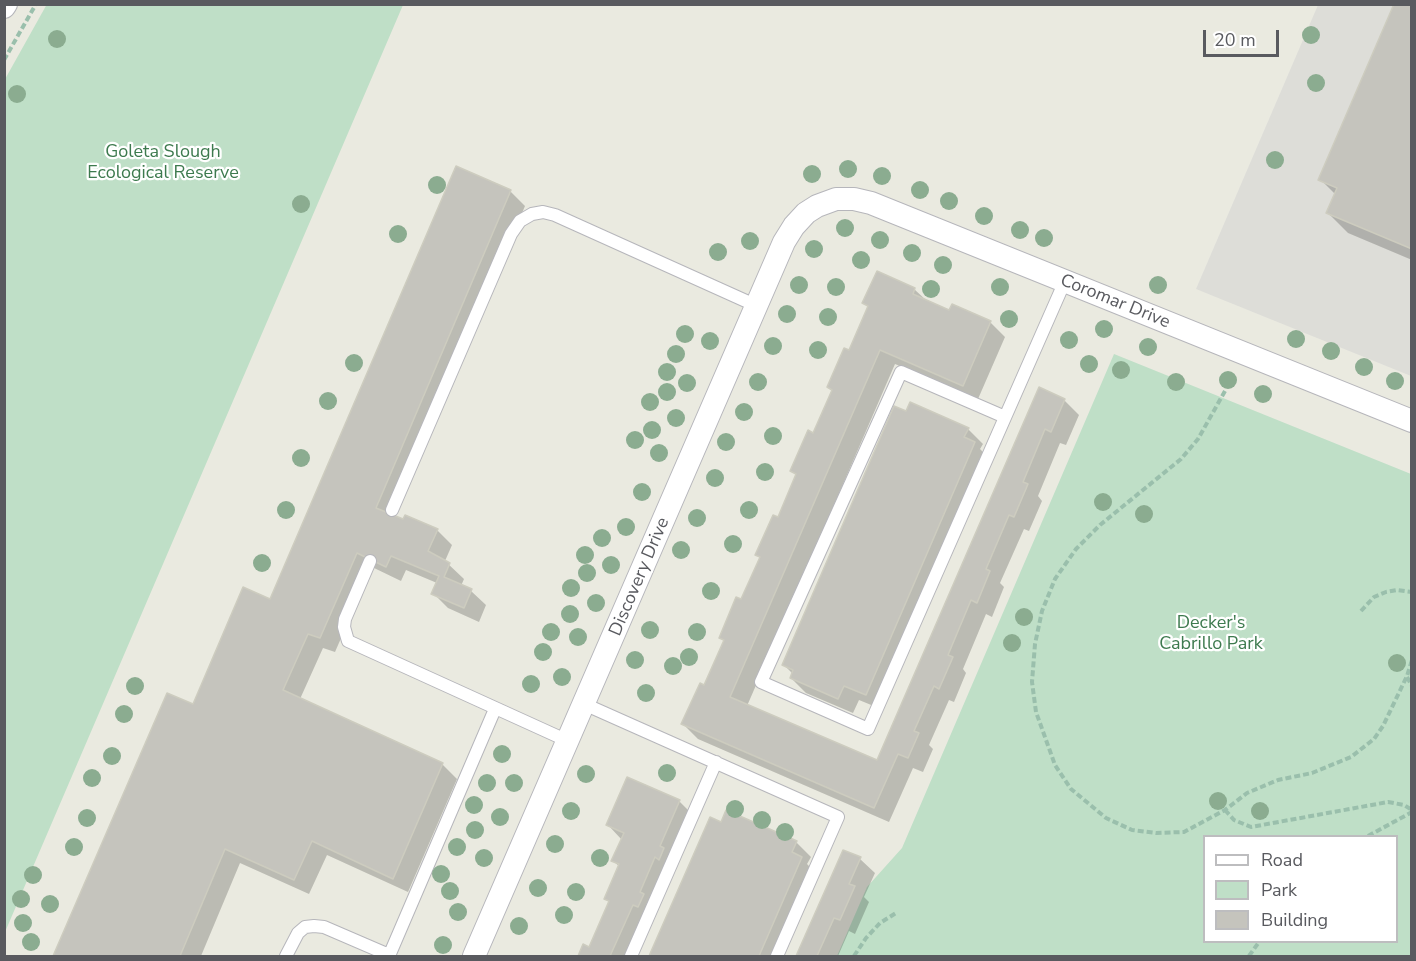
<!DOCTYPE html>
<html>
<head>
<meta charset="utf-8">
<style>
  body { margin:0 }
  #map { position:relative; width:1416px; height:961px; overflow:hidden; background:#eaeae0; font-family:"Nunito Sans",sans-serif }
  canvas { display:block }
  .frame { position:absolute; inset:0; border:6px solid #595a5f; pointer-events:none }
  .legend { position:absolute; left:1203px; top:835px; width:195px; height:108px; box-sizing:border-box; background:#fff; border:2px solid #bdbdbf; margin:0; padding:8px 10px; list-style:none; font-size:18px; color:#595a5f }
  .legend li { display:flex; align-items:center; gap:12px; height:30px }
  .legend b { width:30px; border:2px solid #bdbdbf }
  .scale { position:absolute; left:1203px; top:30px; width:76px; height:27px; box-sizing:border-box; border:3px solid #595a5f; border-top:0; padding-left:8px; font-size:18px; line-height:21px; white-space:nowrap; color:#595a5f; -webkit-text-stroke:4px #fff; paint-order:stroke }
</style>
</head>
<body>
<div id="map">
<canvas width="1416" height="961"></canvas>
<div class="frame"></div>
<ul class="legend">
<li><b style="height:8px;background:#fff"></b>Road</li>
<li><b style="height:16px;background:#bfdfc7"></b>Park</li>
<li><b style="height:16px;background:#c5c4bd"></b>Building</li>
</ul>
<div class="scale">20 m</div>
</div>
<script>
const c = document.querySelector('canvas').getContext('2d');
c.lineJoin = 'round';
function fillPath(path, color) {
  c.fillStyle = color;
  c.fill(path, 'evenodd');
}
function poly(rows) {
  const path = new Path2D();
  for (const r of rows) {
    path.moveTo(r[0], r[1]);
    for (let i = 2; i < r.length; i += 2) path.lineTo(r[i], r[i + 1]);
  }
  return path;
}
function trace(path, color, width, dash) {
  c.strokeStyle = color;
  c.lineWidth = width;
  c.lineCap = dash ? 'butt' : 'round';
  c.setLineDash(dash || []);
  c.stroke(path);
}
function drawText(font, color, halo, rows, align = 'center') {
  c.font = font + ' "Nunito Sans",sans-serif';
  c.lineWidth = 4.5;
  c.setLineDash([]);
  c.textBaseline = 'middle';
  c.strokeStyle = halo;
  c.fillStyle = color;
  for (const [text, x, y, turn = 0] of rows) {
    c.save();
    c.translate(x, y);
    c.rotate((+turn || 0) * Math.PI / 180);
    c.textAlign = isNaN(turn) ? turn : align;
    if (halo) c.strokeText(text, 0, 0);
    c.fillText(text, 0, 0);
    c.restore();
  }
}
fillPath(poly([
  [1318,5,1411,5,1411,376,1196,289]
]), '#ddddd8');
fillPath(poly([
  [47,4,403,5,5,932,4,81],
  [1114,354,1411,474,1411,956,837,956,867,887,902,848],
  [1396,836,1396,942,1204,942,1204,836]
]), '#bfdfc7');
fillPath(poly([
  [1412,4,1412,260,1348,233,1328,213,1336,195,1320,179],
  [510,191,525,206,393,517,437,530,452,545,445,561,464,579,461,586,471,591,486,605,479,622,448,608,433,593,437,583,406,570,401,581,372,567,335,652,323,648,300,699,442,764,457,779,408,892,327,855,309,894,240,863,201,956,54,956,167,695,194,706,271,601],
  [914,289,927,301,950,312,990,322,1005,337,978,399,895,364,747,706,878,762,1039,389,1064,400,1079,415,1066,445,1060,443,1038,496,1042,501,1029,531,1024,529,1000,583,1004,587,992,617,986,614,963,669,966,673,954,702,949,700,929,745,933,749,923,772,913,768,889,822,698,739,683,724,705,686,725,642,720,638,742,601,761,558,757,554,778,519,797,476,792,471,814,435,833,391,829,387,850,352,869,308,864,303],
  [968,429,983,444,980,449,989,458,881,709,859,700,853,713,806,693,791,678,793,674,784,665],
  [679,801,694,816,675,860,678,864,674,873,670,871,654,906,658,910,631,956,580,956,584,946,590,949,610,902,606,899,620,867,613,861,622,840,608,825],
  [711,819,722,824,796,842,811,857,807,864,816,873,780,956,651,956],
  [844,852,860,859,875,873,864,897,869,902,855,934,849,931,838,956,798,956]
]), '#0003');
const building = poly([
  [1394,4,1412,4,1412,249,1326,213,1337,188,1318,180,1394,4],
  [456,166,511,190,376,508,403,519,405,515,438,529,428,551,450,563,444,577,472,589,464,608,431,594,439,576,391,556,386,567,357,553,320,638,308,634,283,690,443,763,393,879,312,841,294,880,225,849,180,956,53,956,167,693,193,704,243,587,270,599,456,166],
  [877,271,915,288,913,294,949,310,952,304,991,321,963,386,880,350,730,697,877,760,1039,387,1065,399,1051,432,1045,429,1023,482,1028,484,1014,517,1009,515,986,569,990,571,977,603,971,600,948,655,953,657,939,689,934,686,914,731,919,733,908,758,898,754,874,808,681,724,700,683,704,685,724,640,719,638,736,597,741,599,760,557,755,555,773,515,778,517,796,474,790,471,808,430,813,433,832,390,827,387,844,348,849,350,868,306,862,303,877,271],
  [910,402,969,428,964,437,975,442,866,695,844,686,838,699,790,678,793,670,782,665,894,406,906,411,910,402],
  [627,777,680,800,660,846,664,848,659,860,655,857,640,892,644,894,638,907,633,905,610,956,578,956,583,944,589,947,609,901,604,899,619,864,611,861,624,833,606,825,627,777],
  [726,810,797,841,792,852,802,857,759,956,649,956,710,817,721,822,726,810],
  [843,850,861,857,849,884,855,886,840,920,834,918,817,956,796,956,843,850]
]);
fillPath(building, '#c5c4bd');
trace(building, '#cdccbf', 1.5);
const lane = poly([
  [1005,417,901,372,761,682,868,729,1065,281],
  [392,510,511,234,520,221,532,214,543,212,555,215,757,306],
  [370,561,345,619,344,627,348,641,568,741],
  [584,704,838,817,777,956],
  [286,956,298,933,305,927,314,926,324,927,389,955],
  [389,956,495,709],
  [631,956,716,762]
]);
const street = poly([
  [4,7,6,4],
  [474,956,784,242,794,226,806,213,817,206,836,199,854,199,871,203,1412,421]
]);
trace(lane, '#b6b6bb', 14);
trace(street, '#b6b6bb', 24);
trace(poly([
  [4,60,36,4],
  [1225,391,1198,439,1181,459,1100,525,1076,549,1055,579,1042,611,1035,644,1032,682,1036,712,1055,765,1071,789,1106,818,1132,830,1156,833,1184,832,1225,810,1247,793,1278,780,1312,773,1351,757,1374,739,1383,726,1407,676,1412,660],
  [1361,611,1374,597,1386,592,1397,590,1412,592],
  [1407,677,1412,686],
  [1225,810,1234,820,1251,827,1388,802,1404,805,1412,810],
  [1368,836,1412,812],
  [854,956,866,938,880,923,896,913],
  [1249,956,1259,942]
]), '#9abfac', 4, [6, 3]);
trace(lane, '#fff', 12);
trace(street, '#fff', 22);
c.fillStyle = '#8bac90';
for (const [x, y] of [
  [1311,35],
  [57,39],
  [1316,83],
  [17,94],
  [1275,160],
  [848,169],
  [812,174],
  [882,176],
  [437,185],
  [920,190],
  [949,201],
  [301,204],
  [984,216],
  [845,228],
  [1020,230],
  [398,234],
  [1044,238],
  [880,240],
  [750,241],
  [814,249],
  [718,252],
  [912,253],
  [861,260],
  [943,265],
  [799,285],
  [1158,285],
  [836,287],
  [1000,287],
  [931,289],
  [787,314],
  [828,317],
  [1009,319],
  [1104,329],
  [685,334],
  [1296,339],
  [1069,340],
  [710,341],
  [773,346],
  [1148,347],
  [818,350],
  [1331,351],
  [676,354],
  [354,363],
  [1089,364],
  [1364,367],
  [1121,370],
  [667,372],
  [1228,380],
  [1395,381],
  [758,382],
  [1176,382],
  [687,383],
  [667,392],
  [1263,394],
  [328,401],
  [650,402],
  [744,412],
  [676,418],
  [652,430],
  [773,436],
  [635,440],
  [726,442],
  [659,453],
  [301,458],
  [765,472],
  [715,478],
  [642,492],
  [1103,502],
  [286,510],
  [749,510],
  [1144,514],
  [697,518],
  [626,527],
  [602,538],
  [733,544],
  [681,550],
  [585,555],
  [262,563],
  [611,565],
  [587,573],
  [571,588],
  [711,591],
  [596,603],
  [570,614],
  [1024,617],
  [650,630],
  [551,632],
  [697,632],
  [578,637],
  [1012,643],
  [543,652],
  [689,657],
  [635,660],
  [1397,663],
  [673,666],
  [562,677],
  [531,684],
  [135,686],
  [646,693],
  [124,714],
  [502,754],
  [112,756],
  [667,773],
  [586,774],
  [92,778],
  [487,783],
  [514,783],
  [1218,801],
  [474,805],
  [735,809],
  [571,811],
  [1260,811],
  [500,817],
  [87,818],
  [762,820],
  [475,830],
  [785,832],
  [555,844],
  [74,847],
  [457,847],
  [484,858],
  [600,858],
  [441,874],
  [33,875],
  [538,888],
  [450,891],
  [576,892],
  [21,899],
  [50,904],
  [458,912],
  [564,915],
  [23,923],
  [519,926],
  [31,942],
  [443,945]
]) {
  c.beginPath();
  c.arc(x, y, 9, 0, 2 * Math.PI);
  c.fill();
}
drawText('18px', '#3d7a4e', '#fff', [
  ["Goleta Slough",163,153],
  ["Ecological Reserve",163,174],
  ["Decker's",1211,624],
  ["Cabrillo Park",1211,645]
]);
drawText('18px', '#595a5f', '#fff', [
  ["Coromar Drive",1115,302,22],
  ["Discovery Drive",640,577,-67]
]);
</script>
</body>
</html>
